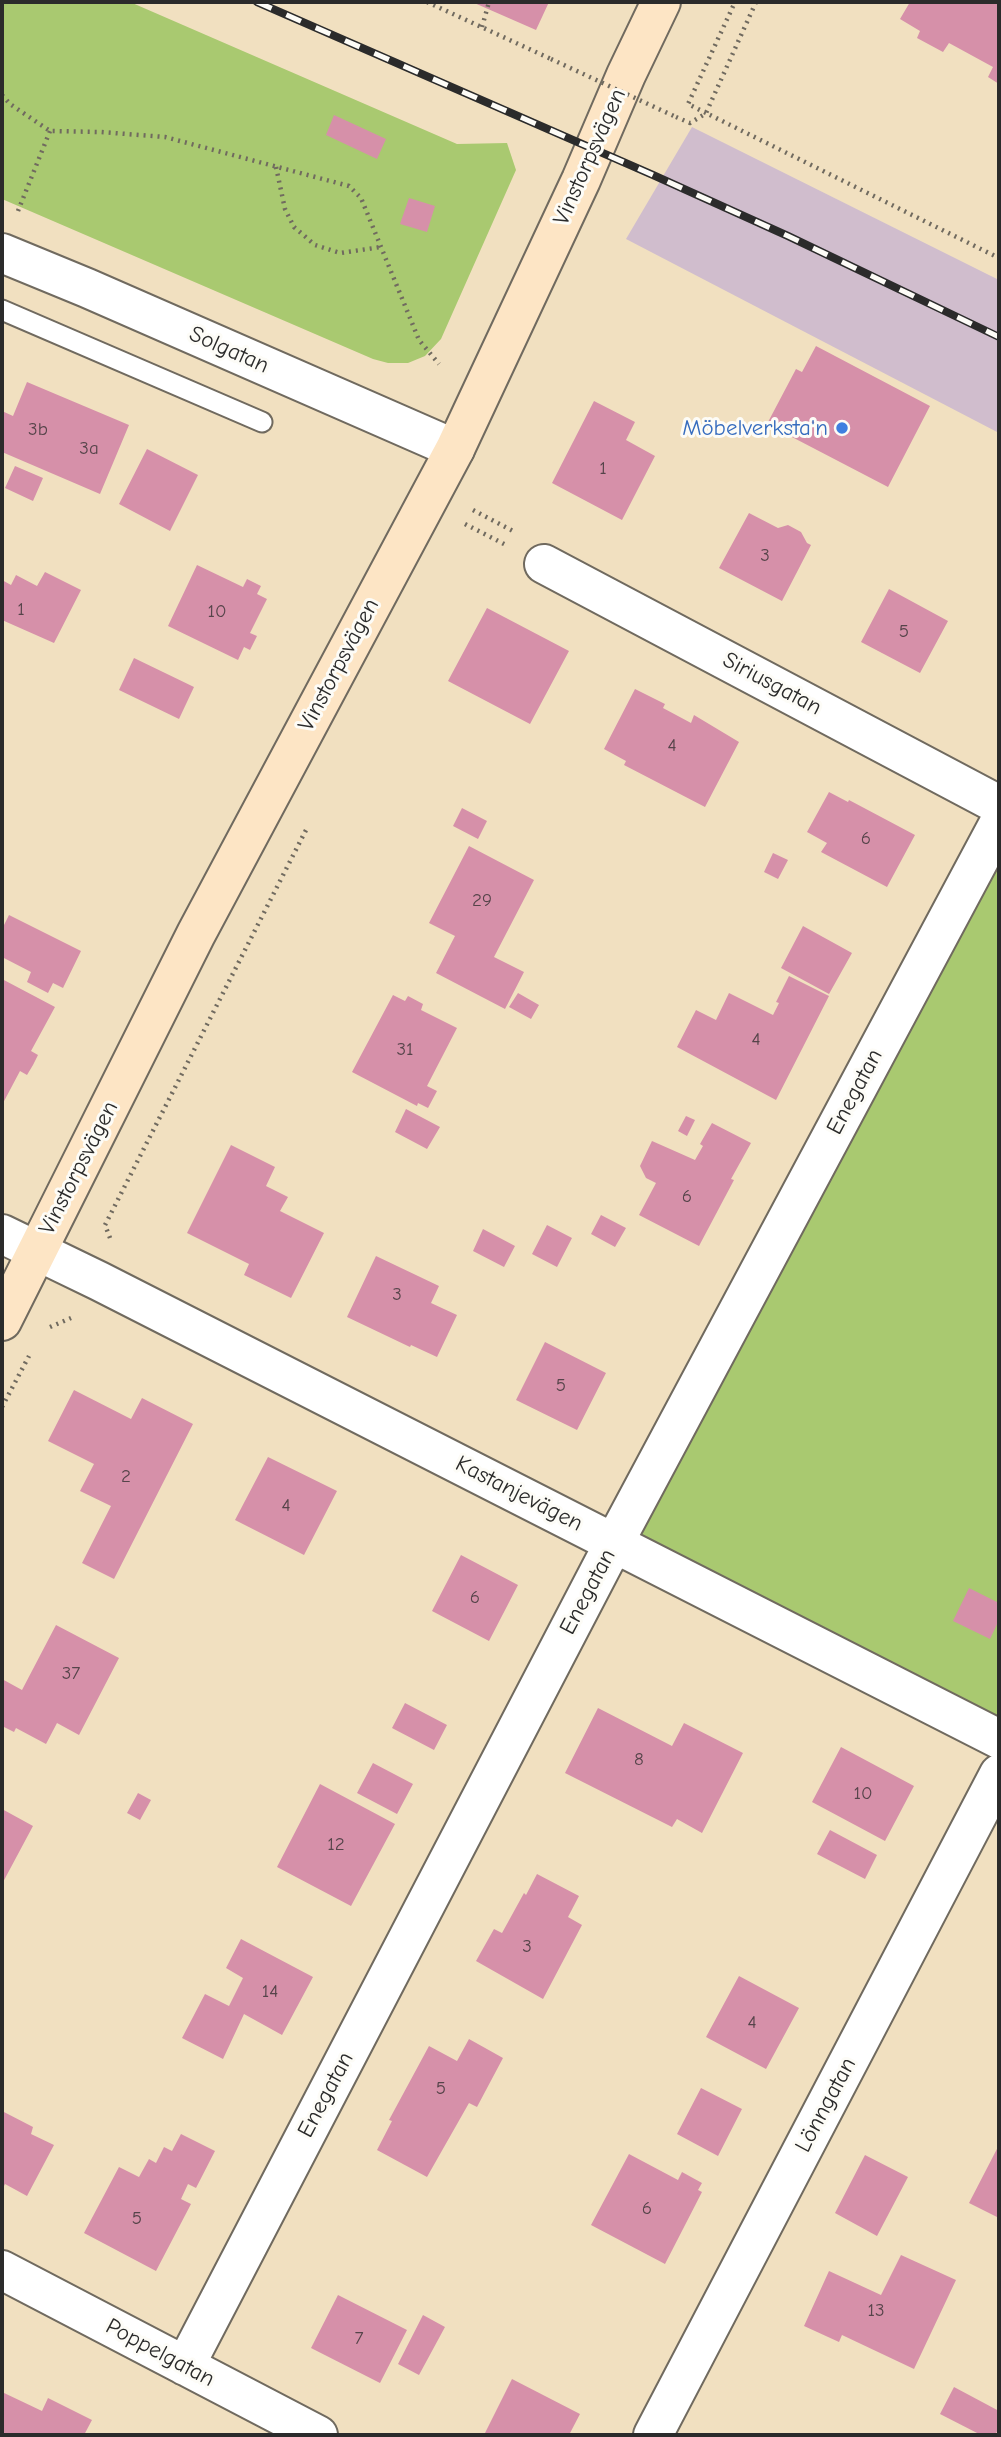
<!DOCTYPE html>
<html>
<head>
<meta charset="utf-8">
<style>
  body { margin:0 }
  #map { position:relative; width:1001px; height:2437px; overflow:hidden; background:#f1e0c0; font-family:"Comic Neue",sans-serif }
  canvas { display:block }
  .frame { position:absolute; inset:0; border:4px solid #2b2b2b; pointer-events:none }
</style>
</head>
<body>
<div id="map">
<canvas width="1001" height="2437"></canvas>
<div class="frame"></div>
</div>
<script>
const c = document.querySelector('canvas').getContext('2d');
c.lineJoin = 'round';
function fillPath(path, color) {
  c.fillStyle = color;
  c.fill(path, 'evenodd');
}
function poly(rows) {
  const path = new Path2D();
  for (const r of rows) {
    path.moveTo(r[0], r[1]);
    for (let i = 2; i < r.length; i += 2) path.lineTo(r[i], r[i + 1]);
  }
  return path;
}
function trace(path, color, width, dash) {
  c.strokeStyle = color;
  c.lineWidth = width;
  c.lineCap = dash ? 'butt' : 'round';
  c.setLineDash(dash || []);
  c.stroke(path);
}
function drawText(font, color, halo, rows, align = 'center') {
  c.font = font + ' "Comic Neue",sans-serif';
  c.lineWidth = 6;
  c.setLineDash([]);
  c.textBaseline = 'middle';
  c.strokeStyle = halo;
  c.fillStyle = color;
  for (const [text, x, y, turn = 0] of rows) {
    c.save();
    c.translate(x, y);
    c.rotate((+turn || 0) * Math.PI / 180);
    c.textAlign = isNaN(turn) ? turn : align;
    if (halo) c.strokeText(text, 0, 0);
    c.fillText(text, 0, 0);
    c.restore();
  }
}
fillPath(poly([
  [692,127,999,280,999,433,626,239]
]), '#d0bdcd');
fillPath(poly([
  [2,2,130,2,457,144,507,143,516,170,441,339,425,356,408,363,388,363,373,359,2,199],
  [999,864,999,1720,636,1540]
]), '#a9c970');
fillPath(poly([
  [472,2,549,2,536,30],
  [910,2,999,2,999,84,988,77,993,67,949,43,943,52,917,38,920,31,900,19],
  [334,115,386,139,377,159,326,135],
  [409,198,435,206,427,232,400,224],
  [816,346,930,406,888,487,767,424,796,369,802,372],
  [27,382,129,425,100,494,2,452,2,411,13,416],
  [594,401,635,422,626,440,655,456,622,520,552,483],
  [147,449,198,475,170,531,119,504],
  [15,466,43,478,33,501,5,488],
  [749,513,778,528,788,525,801,532,807,543,811,545,782,601,719,568],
  [197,565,243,587,247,579,261,586,257,594,267,599,250,633,257,636,250,650,244,647,238,660,168,626],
  [45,572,81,590,54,643,2,620,2,580,11,585,16,575,37,586],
  [889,589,948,621,920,673,861,642],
  [487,608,569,651,530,724,448,681],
  [134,658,194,687,179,719,119,690],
  [635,689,665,704,663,708,691,723,694,715,739,742,705,807,624,765,626,761,604,749],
  [829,792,848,802,849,800,915,835,887,887,821,852,827,843,807,832],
  [462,808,487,821,478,839,453,826],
  [469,846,534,880,494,957,524,972,505,1009,436,973,455,936,429,923],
  [773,853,788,860,778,879,764,872],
  [9,915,81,951,63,988,53,983,48,993,27,982,31,972,2,957,2,929],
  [803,926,852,953,829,994,781,968],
  [789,976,829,996,776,1100,677,1047,696,1010,716,1020,729,993,773,1015,779,1003,776,1002],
  [2,979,55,1007,31,1051,38,1055,33,1065,27,1075,20,1071,2,1105],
  [518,993,539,1005,531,1019,509,1007],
  [393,995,405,1001,408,996,423,1004,421,1010,457,1028,427,1086,437,1091,428,1108,418,1103,417,1106,352,1072],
  [406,1109,440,1127,427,1149,395,1132],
  [686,1116,695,1120,687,1136,678,1131],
  [712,1123,751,1143,731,1179,734,1180,699,1246,639,1215,656,1183,646,1178,640,1166,652,1141,695,1160,703,1146,700,1144],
  [231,1145,275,1167,266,1186,288,1197,280,1211,324,1233,291,1298,244,1275,249,1264,187,1233],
  [601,1215,626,1228,615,1247,591,1234],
  [547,1225,572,1238,557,1267,532,1254],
  [483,1229,515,1246,504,1267,473,1251],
  [376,1256,439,1286,431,1303,457,1315,437,1357,411,1345,410,1347,347,1317],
  [545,1342,606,1373,577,1430,516,1400],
  [74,1390,131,1419,142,1398,193,1424,114,1579,82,1563,111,1506,80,1491,94,1464,48,1441],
  [268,1457,337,1491,304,1555,235,1520],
  [461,1555,518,1585,489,1641,432,1611],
  [969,1588,999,1603,999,1620,990,1639,953,1621],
  [56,1625,119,1658,79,1735,57,1723,46,1744,16,1728,14,1732,2,1726,2,1679,22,1690],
  [405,1703,447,1725,434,1750,392,1728],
  [598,1708,672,1746,684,1723,743,1753,702,1833,677,1819,672,1827,565,1773],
  [841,1747,914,1786,885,1841,812,1802],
  [373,1763,413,1784,397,1814,357,1793],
  [320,1784,395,1824,351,1906,277,1867],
  [138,1793,151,1800,140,1820,127,1813],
  [2,1809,33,1826,2,1884],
  [830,1830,877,1855,865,1879,817,1854],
  [537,1874,579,1896,568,1917,582,1925,543,1999,476,1961,494,1929,502,1933,524,1893,526,1895],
  [241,1939,313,1977,282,2035,244,2014,223,2059,182,2038,205,1994,229,2006,243,1978,226,1968],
  [739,1976,799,2008,766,2069,706,2037],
  [469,2039,503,2058,477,2107,469,2103,427,2177,377,2150,392,2121,389,2120,429,2046,457,2061],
  [701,2088,742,2109,718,2156,677,2134],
  [2,2111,33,2127,31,2134,54,2145,27,2196,5,2184,2,2190],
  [181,2134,215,2151,196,2188,188,2184,181,2199,191,2204,156,2271,84,2233,119,2167,139,2177,149,2159,156,2163,164,2147,172,2151],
  [999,2145,999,2218,969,2203],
  [629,2154,678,2180,682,2172,702,2183,698,2190,702,2192,665,2264,591,2225],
  [865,2155,908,2177,877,2236,835,2213],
  [901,2255,956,2280,914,2369,842,2335,839,2342,804,2326,829,2271,881,2295],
  [338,2295,407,2330,380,2383,311,2348],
  [423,2315,445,2327,419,2375,398,2364],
  [512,2379,580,2414,569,2435,484,2435],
  [954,2387,999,2411,999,2428,995,2435,981,2435,940,2414],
  [2,2392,42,2411,48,2398,92,2420,84,2435,2,2435]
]), '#d690a9');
const lane = poly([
  [2,310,262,422]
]);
const street = poly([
  [2,253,87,288,455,449],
  [544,564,999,805],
  [2,1234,99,1281,999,1739],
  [2,2270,318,2435],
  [185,2366,614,1543,999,823],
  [653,2435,999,1774]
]);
const secondary = poly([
  [2,1321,196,934,455,449,581,180,626,75,661,2]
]);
trace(lane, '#706a5f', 23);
trace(street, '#706a5f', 42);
trace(secondary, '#706a5f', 42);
trace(poly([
  [427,2,551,59],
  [756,2,706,113,999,258],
  [482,27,489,2],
  [2,95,10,104,50,131,101,132,165,137,349,186,361,198,419,340,439,364],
  [706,113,688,104,735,2],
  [676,117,690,123,705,114],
  [276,167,285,209,294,227,315,245,340,253,381,247],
  [18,211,50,131],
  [473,510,515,532],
  [465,524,508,546],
  [110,1238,105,1225,306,830],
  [50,1327,71,1318],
  [2,1407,29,1356]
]), '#706a5f', 4.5, [2, 5]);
trace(lane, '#fff', 19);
trace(street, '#fff', 38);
trace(secondary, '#fde5c5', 38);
const rail = poly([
  [257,2,653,175,788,236,999,337]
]);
trace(rail, '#2b2b2b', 8);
trace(rail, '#fdfcf7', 5, [16]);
trace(poly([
  [551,59,676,117]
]), '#706a5f', 4.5, [2, 5]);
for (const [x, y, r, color] of [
  [842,428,7,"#3f7fe0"]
]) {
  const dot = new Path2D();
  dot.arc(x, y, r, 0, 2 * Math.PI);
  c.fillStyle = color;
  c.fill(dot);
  trace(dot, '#fdfcf7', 2.5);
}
drawText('19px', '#56444a', null, [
  ["3b",38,430],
  ["3a",89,449],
  ["1",603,469],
  ["3",765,556],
  ["1",21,610],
  ["10",217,612],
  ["5",904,632],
  ["4",672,746],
  ["6",866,839],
  ["29",482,901],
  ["4",756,1040],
  ["31",405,1050],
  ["6",687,1197],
  ["3",397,1295],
  ["5",561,1386],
  ["2",126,1477],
  ["4",286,1506],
  ["6",475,1598],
  ["37",71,1674],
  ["8",639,1760],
  ["10",863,1794],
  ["12",336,1845],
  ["3",527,1947],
  ["14",270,1992],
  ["4",752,2023],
  ["5",441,2089],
  ["6",647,2209],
  ["5",137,2219],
  ["13",876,2311],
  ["7",359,2339]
]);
drawText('23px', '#2b2b2b', '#fdfcf7', [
  ["Vinstorpsvägen",590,157,-66],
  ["Solgatan",229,350,24],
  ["Vinstorpsvägen",339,665,-62],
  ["Siriusgatan",772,684,28],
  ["Enegatan",855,1092,-62],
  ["Vinstorpsvägen",79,1168,-63],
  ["Kastanjevägen",519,1494,27],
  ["Enegatan",588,1592,-62],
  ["Enegatan",326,2095,-62],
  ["Lönngatan",826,2105,-62],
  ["Poppelgatan",160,2353,28]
]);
drawText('23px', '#366cbe', '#fdfcf7', [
  ["Möbelverksta'n",828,428]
], 'right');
</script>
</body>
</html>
